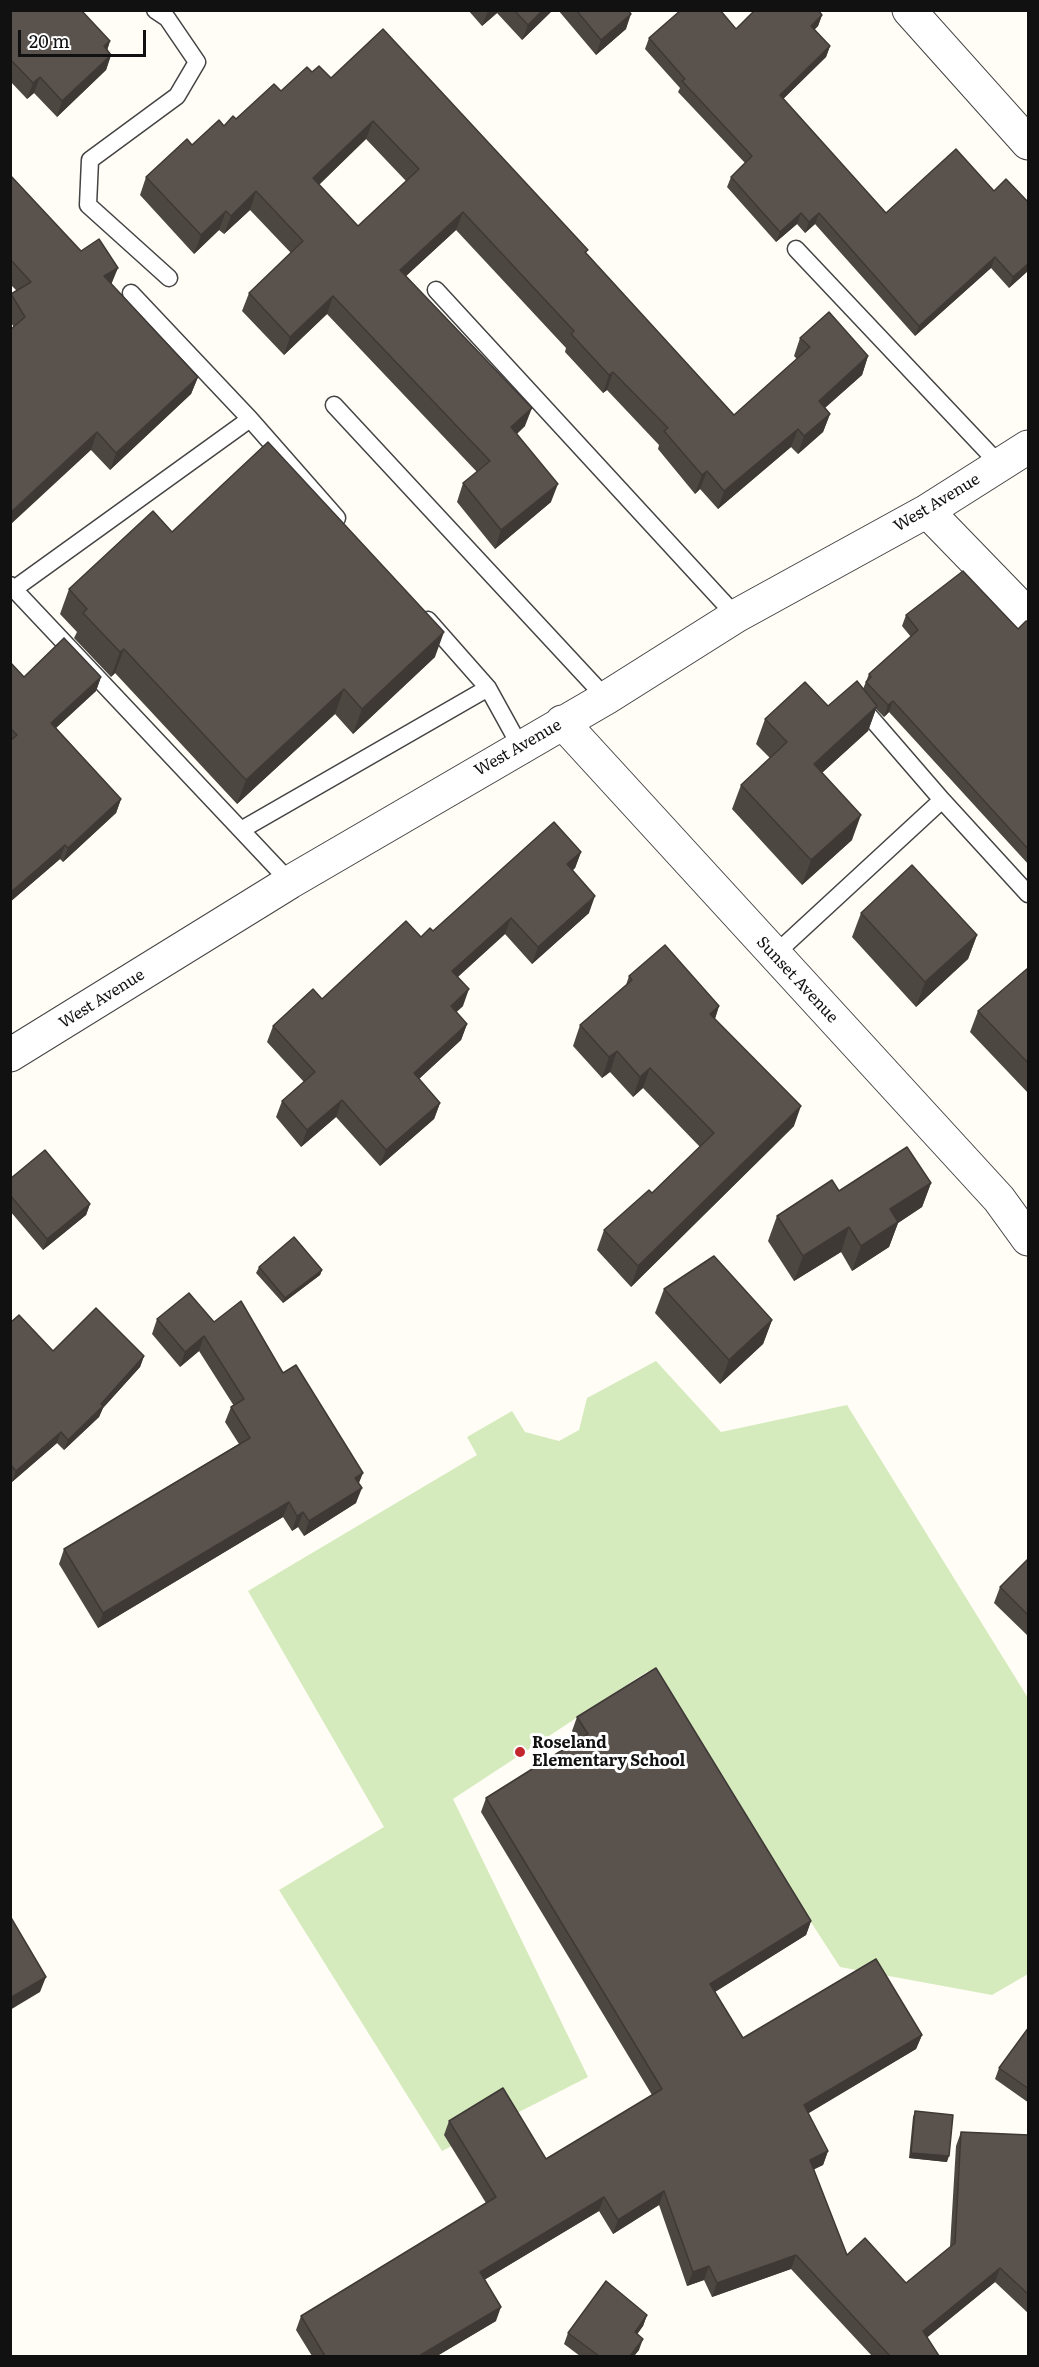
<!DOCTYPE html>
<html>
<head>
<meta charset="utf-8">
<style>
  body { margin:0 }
  #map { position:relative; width:1039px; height:2367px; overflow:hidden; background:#fffdf5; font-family:Literata,serif }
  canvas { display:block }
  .frame { position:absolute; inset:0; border:12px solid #111; pointer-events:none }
  .scale { position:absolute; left:18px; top:30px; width:128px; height:27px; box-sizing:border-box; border:3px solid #111; border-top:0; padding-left:8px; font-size:18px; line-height:21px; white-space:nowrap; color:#111; -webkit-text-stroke:4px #fff; paint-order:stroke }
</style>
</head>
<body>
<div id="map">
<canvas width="1039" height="2367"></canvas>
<div class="frame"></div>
<div class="scale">20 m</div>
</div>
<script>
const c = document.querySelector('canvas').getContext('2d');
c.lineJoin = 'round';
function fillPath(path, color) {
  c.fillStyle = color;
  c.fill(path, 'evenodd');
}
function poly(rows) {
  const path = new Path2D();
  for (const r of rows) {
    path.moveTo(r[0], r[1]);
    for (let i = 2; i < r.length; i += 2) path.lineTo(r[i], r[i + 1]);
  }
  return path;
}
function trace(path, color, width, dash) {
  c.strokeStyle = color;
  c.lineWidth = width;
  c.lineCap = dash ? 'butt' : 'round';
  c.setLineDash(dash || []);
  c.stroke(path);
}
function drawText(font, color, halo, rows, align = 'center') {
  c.font = font + ' Literata,serif';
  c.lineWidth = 6;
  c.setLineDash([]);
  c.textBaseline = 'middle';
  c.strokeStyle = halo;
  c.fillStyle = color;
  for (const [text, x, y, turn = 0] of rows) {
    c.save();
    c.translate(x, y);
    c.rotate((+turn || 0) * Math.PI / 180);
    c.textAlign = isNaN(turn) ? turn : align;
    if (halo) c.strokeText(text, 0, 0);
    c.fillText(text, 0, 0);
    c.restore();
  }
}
fillPath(poly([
  [656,1361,721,1432,847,1405,1028,1698,1028,1974,992,1995,840,1967,648,1671,453,1799,588,2077,442,2151,279,1890,384,1827,248,1591,477,1455,467,1437,512,1411,525,1432,559,1441,579,1430,587,1398]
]), '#d5ebbd');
const service = poly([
  [155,10,167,18,197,62,177,96,90,160,88,205,169,278],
  [796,249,1000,465],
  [436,290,736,616],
  [131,293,250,419,337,518],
  [334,405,606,698],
  [10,585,290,882],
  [14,589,250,419],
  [428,620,488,688,520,746],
  [942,800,1028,894],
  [241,830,488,688],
  [774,955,942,800,859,704]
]);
const minor = poly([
  [909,10,1028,143],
  [927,511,1028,615],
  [562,722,999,1199,1028,1239],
  [10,1055,290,882,606,698,736,616,927,511,1028,447]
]);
trace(service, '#444', 19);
trace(minor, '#444', 35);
trace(service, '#fff', 16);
trace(minor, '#fff', 33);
fillPath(poly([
  [10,10,110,41,107,50,111,55,106,70,57,117,34,93,27,99,10,81],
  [468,10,553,10,522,40,497,13,482,26],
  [558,10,628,10,626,29,596,55],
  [822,15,818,26,814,30,830,46,826,57,783,99,886,213,994,191,1029,203,1029,270,1009,288,991,268,915,336,815,224,805,233,797,224,776,242,727,187,731,177,745,163,678,92,680,88,645,49,649,38,736,29],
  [312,72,331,78,588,250,586,253,734,415,797,359,794,356,800,338,868,356,862,375,825,408,830,414,823,432,798,454,791,447,718,509,700,489,695,494,658,449,659,445,607,390,603,393,565,352,566,348,456,230,406,276,525,426,517,434,551,502,495,549,457,502,463,483,477,472,327,314,284,355,242,311,249,293,291,253,250,210,224,234,219,230,194,254,140,195,146,177,192,145],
  [366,139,406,181,358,226,319,185],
  [10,175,198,377,191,394,110,470,91,450,10,321,10,296,11,294,17,291,10,284],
  [172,532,435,657,353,734,335,714,237,804,115,673,111,677,74,638,77,632,60,614,69,589],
  [906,615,1018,629,1029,622,1029,865,889,712,884,717,876,709,868,731,822,773,852,840,802,885,732,809,741,785,770,758,756,744,765,719,828,706,863,689,869,674,911,637,902,626],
  [10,662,24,677,101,677,96,691,56,728,121,799,116,813,63,862,60,859,10,902],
  [581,852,575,868,573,870,589,913,532,964,505,934,458,977,463,1006,456,1012,467,1024,461,1040,419,1079,440,1103,434,1119,380,1166,336,1117,301,1147,276,1117,282,1101,304,1082,267,1042,273,1026,322,999,421,937],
  [861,913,977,935,968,959,916,1007,852,937],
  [1029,969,1029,1094,970,1032,978,1011],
  [629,976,719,1006,715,1019,794,1126,631,1287,597,1250,604,1230,652,1193,700,1147,643,1088,633,1097,610,1072,602,1078,573,1046,580,1025,626,985],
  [10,1179,90,1204,86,1215,43,1250,10,1211],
  [931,1183,922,1207,898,1223,889,1247,852,1271,841,1252,794,1281,768,1241,777,1216,839,1191],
  [259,1267,322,1270,320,1275,283,1303,256,1273],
  [664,1289,772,1320,763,1344,720,1384,655,1313],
  [157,1319,214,1322,283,1373,359,1484,356,1503,304,1536,298,1527,292,1531,283,1517,98,1628,59,1564,64,1549,239,1444,225,1422,231,1407,234,1406,199,1351,180,1367,152,1334],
  [10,1323,53,1351,144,1356,140,1367,103,1408,99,1417,64,1450,57,1443,12,1482,10,1480],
  [1029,1558,1029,1637,994,1603,1000,1587],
  [577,1717,811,1921,806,1935,715,1992,743,2038,922,2035,916,2049,808,2113,828,2151,823,2165,813,2169,847,2255,906,2283,950,2247,956,2146,961,2132,1029,2135,1029,2314,995,2282,927,2337,939,2356,872,2356,791,2269,712,2297,704,2280,687,2286,659,2205,613,2234,599,2211,484,2280,496,2321,437,2356,312,2356,296,2330,301,2316,486,2203,444,2135,449,2121,546,2159,652,2095,481,1812,486,1798,578,1740,572,1731],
  [1029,2027,1029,2103,995,2079,999,2068],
  [915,2111,947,2162,909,2158,913,2117],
  [647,2315,643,2326,637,2334,639,2350,634,2356,580,2356,564,2344,568,2333]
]), '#4d4742');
fillPath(poly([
  [497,10,497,13,482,26,488,11],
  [543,10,553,10,522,40,528,25],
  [631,14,626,29,596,55,601,40],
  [822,15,818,26,807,37,811,26],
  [110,41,105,57,104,46],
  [830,46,826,57,776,106,780,95],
  [111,55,106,70,57,117,62,101],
  [40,77,34,93,27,99,33,83],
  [373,121,366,139,306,197,313,178],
  [256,191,250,210,224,234,231,216],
  [226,211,219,230,194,254,201,235],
  [463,212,456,230,393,288,400,270],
  [801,213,797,224,776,242,780,232],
  [819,213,815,224,805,233,809,222],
  [995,257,991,268,915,336,919,326],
  [1029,263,1029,270,1009,288,1013,277],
  [118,268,111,285,104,276],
  [333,296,327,314,284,355,290,337],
  [868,356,862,375,812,419,819,401],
  [613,372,607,390,603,393,609,375],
  [198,377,191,394,110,470,116,453],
  [532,408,525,426,504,445,511,427],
  [830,414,823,432,798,454,804,436],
  [798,429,791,447,718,509,724,491],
  [97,432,91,450,10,525,10,513],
  [707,471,700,489,695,494,702,475],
  [558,484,551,502,495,549,501,530],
  [444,632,435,657,353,734,362,709],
  [124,649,115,673,111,677,120,652],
  [101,677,96,691,46,737,51,723],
  [344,689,335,714,237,804,246,780],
  [893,701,889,712,884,717,888,705],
  [877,706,868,731,805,788,814,764],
  [121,799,116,813,63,862,68,848],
  [861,815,852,840,802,885,811,860],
  [65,845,60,859,10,902,10,893],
  [581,852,575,868,561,880,567,864],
  [595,896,589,913,532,964,538,947],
  [511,918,505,934,446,987,452,971],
  [977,935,968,959,916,1007,925,982],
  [469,989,463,1006,445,1023,451,1006],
  [719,1006,712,1027,710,1014],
  [467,1024,461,1040,408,1089,414,1073],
  [617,1051,610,1072,602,1078,609,1057],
  [650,1068,643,1088,633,1097,640,1077],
  [342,1100,336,1117,301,1147,307,1130],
  [440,1103,434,1119,380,1166,386,1150],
  [801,1106,794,1126,631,1287,638,1266],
  [931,1183,922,1207,898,1223,889,1247,852,1271,861,1246,890,1209],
  [90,1204,86,1215,43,1250,47,1239],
  [849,1227,841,1252,794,1281,803,1256],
  [322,1270,320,1275,283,1303,285,1298],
  [772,1320,763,1344,720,1384,729,1360],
  [204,1336,199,1351,180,1367,185,1352],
  [144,1356,140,1367,103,1408,99,1417,64,1450,68,1440],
  [61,1432,57,1443,12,1482,16,1471],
  [363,1473,357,1488,355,1478],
  [362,1488,356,1503,304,1536,309,1521],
  [289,1502,283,1517,98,1628,103,1613],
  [303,1512,298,1527,292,1531,297,1516],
  [811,1921,806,1935,705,1998,710,1984],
  [46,1977,40,1992,10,2010,10,1998],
  [922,2035,916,2049,799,2119,804,2105],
  [828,2151,823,2165,805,2174,810,2160],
  [911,2153,949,2156,947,2162,909,2158],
  [664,2191,659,2205,613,2234,618,2220],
  [604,2197,599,2211,474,2286,480,2272],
  [796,2255,791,2269,712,2297,717,2283],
  [709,2266,704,2280,687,2286,693,2272],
  [1000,2268,995,2282,918,2345,923,2331],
  [501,2307,496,2321,437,2356,419,2356],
  [647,2315,643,2326,631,2343,635,2332],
  [643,2339,639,2350,634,2356,630,2356]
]), '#3f3936');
const building = poly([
  [10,10,81,10,110,41,104,46,111,55,62,101,40,77,33,83,10,59,10,10],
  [514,10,543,10,528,25,514,10],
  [576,10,628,10,631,14,601,40,576,10],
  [681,10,720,10,736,29,755,10,818,10,822,15,811,26,830,46,780,95,886,213,956,149,994,191,1006,179,1029,203,1029,263,1013,277,995,257,919,326,819,213,809,222,801,213,780,232,731,177,752,156,682,81,685,79,649,38,681,10],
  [383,29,588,250,585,252,734,415,810,347,800,338,829,312,868,356,819,401,830,414,804,436,798,429,724,491,707,471,702,475,664,431,668,428,613,372,609,375,571,334,574,331,463,212,400,270,532,408,511,427,558,484,501,530,463,483,490,461,333,296,290,337,249,293,303,241,256,191,231,216,226,211,201,235,146,177,187,139,192,145,219,120,224,126,233,116,236,119,274,84,281,91,307,67,312,72,319,66,331,78,383,29],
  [373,121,419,169,358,226,313,178,373,121],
  [10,175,81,251,99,239,118,268,104,276,198,377,116,453,97,432,10,513,10,330,25,317,11,294,31,282,10,259,10,175],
  [268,442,444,632,362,709,344,689,246,780,124,649,120,652,83,613,87,609,69,589,153,511,172,532,268,442],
  [963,571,1018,629,1026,621,1029,622,1029,850,893,701,888,705,866,682,871,677,869,674,918,630,906,615,963,571],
  [64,638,101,677,51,723,121,799,68,848,65,845,10,893,10,741,17,735,10,728,10,662,24,677,64,638],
  [857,681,877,706,814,764,861,815,811,860,741,785,787,742,765,719,805,682,828,706,857,681],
  [554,822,581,852,567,864,595,896,538,947,511,918,452,971,469,989,451,1006,467,1024,414,1073,440,1103,386,1150,342,1100,307,1130,282,1101,315,1072,273,1026,313,989,322,999,406,921,421,937,430,928,433,931,554,822],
  [912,865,977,935,925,982,861,913,912,865],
  [665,945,719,1006,710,1014,801,1106,638,1266,604,1230,649,1190,652,1193,714,1133,650,1068,640,1077,617,1051,609,1057,580,1025,632,980,629,976,665,945],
  [1028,968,1029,969,1029,1064,978,1011,1028,968],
  [907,1147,931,1183,890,1209,898,1222,861,1246,849,1227,803,1256,777,1216,832,1180,839,1191,907,1147],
  [45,1150,90,1204,47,1239,10,1195,10,1179,45,1150],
  [294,1237,322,1270,285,1298,259,1267,294,1237],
  [714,1256,772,1320,729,1360,664,1289,714,1256],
  [189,1293,214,1322,241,1301,283,1373,296,1365,363,1473,355,1478,362,1488,309,1521,303,1512,297,1516,289,1502,103,1613,64,1549,250,1438,231,1407,244,1399,204,1336,185,1352,157,1319,189,1293],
  [96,1308,144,1356,101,1404,103,1406,68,1440,61,1432,16,1471,10,1464,10,1323,19,1315,53,1351,96,1308],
  [1029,1558,1029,1616,1000,1587,1029,1558],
  [656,1668,811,1921,710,1984,743,2038,876,1959,922,2035,804,2105,828,2151,810,2160,847,2255,865,2238,906,2283,955,2243,961,2132,1029,2135,1029,2295,1000,2268,923,2331,939,2356,890,2356,796,2255,717,2283,709,2266,693,2272,664,2191,618,2220,604,2197,480,2272,501,2307,419,2356,325,2356,301,2316,496,2197,449,2121,503,2088,546,2159,662,2089,486,1798,588,1734,577,1717,656,1668],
  [10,1916,46,1977,10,1998,10,1916],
  [1029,2027,1029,2089,999,2068,1029,2027],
  [915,2111,953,2115,949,2156,911,2153,915,2111],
  [606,2281,647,2315,635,2332,643,2339,630,2356,599,2356,568,2333,606,2281]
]);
fillPath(building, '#5a524d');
trace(building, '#3f3936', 1.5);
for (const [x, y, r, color] of [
  [520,1752,6,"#c4262e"]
]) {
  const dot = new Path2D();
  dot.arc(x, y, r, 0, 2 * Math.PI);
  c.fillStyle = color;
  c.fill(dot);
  trace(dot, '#fff', 2);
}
drawText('16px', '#111', '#fff', [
  ["West Avenue",937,503,-31],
  ["West Avenue",518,748,-30],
  ["Sunset Avenue",797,980,47],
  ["West Avenue",102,999,-32]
]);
drawText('bold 16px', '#111', '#fff', [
  ["Roseland",532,1743],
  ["Elementary School",532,1761]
], 'left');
</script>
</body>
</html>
